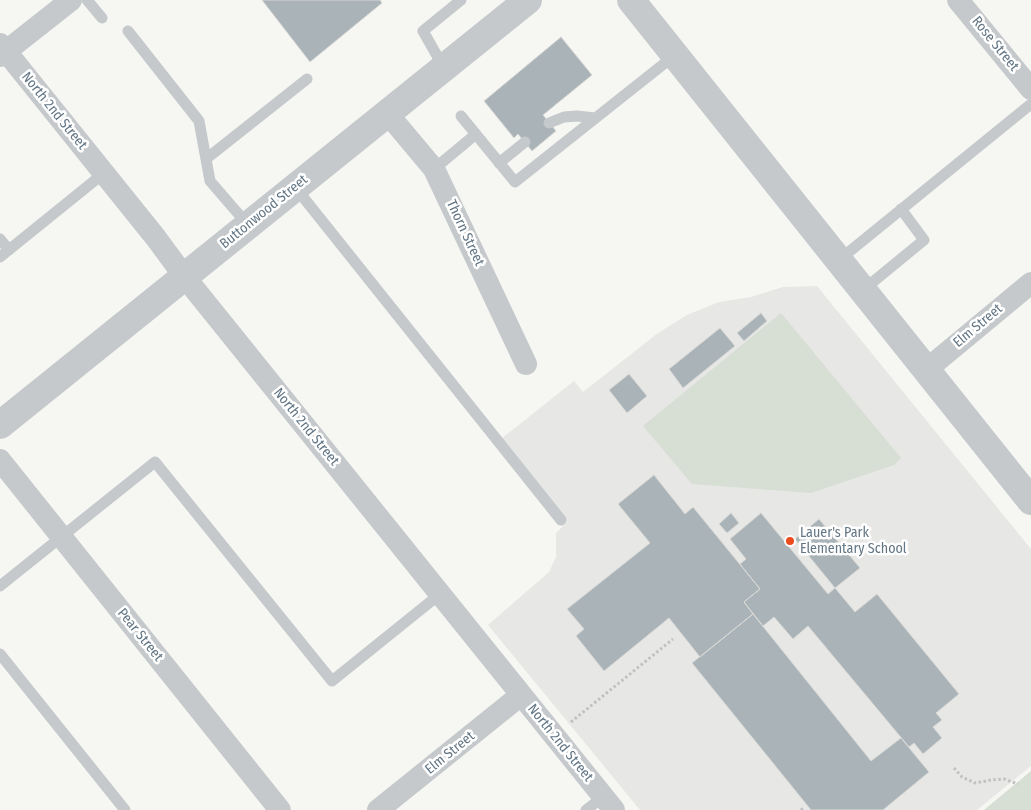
<!DOCTYPE html>
<html>
<head>
<meta charset="utf-8">
<style>
  body { margin:0 }
  canvas { display:block; background:#f6f6f2 }
</style>
</head>
<body>
<canvas width="1031" height="810"></canvas>
<script>
const c = document.querySelector('canvas').getContext('2d');
c.lineJoin = 'round';
function fillPath(path, color) {
  c.fillStyle = color;
  c.fill(path, 'evenodd');
}
function poly(rows) {
  const path = new Path2D();
  for (const r of rows) {
    path.moveTo(r[0], r[1]);
    for (let i = 2; i < r.length; i += 2) path.lineTo(r[i], r[i + 1]);
  }
  return path;
}
function trace(path, color, width, dash) {
  c.strokeStyle = color;
  c.lineWidth = width;
  c.lineCap = dash ? 'butt' : 'round';
  c.setLineDash(dash || []);
  c.stroke(path);
}
function drawText(font, color, halo, rows, align = 'center') {
  c.font = font + ' "Fira Sans Condensed",sans-serif';
  c.lineWidth = 5;
  c.setLineDash([]);
  c.textBaseline = 'middle';
  c.strokeStyle = halo;
  c.fillStyle = color;
  for (const [text, x, y, turn = 0] of rows) {
    c.save();
    c.translate(x, y);
    c.rotate((+turn || 0) * Math.PI / 180);
    c.textAlign = isNaN(turn) ? turn : align;
    if (halo) c.strokeText(text, 0, 0);
    c.fillText(text, 0, 0);
    c.restore();
  }
}
fillPath(poly([
  [817,286,1031,549,1031,766,977,810,640,810,488,625,549,572,556,557,556,533,567,522,501,439,574,381,583,392,658,333,687,315,719,302,751,297,783,287]
]), '#e7e8e6');
fillPath(poly([
  [781,313,901,458,894,465,811,493,692,484,643,426],
  [1031,771,1031,810,984,810]
]), '#d7ded3');
const building = poly([
  [262,0,380,0,382,3,310,62,262,0],
  [561,37,592,75,543,115,556,131,532,151,518,134,514,138,484,101,561,37],
  [761,313,767,321,744,341,737,333,761,313],
  [720,328,735,346,683,388,669,369,720,328],
  [629,374,647,396,627,413,609,390,629,374],
  [654,475,685,514,693,507,760,589,744,602,753,614,700,657,669,618,604,671,576,636,584,629,567,609,650,543,618,504,654,475],
  [731,513,739,523,727,533,719,524,731,513],
  [761,513,828,594,835,588,855,612,877,594,959,694,936,713,942,720,933,727,942,738,923,754,914,743,909,747,808,626,793,639,774,617,763,626,744,602,760,589,740,564,746,559,730,539,761,513],
  [819,519,860,568,835,588,795,539,819,519],
  [753,614,871,761,901,738,929,772,883,810,811,810,692,663,753,614]
]);
fillPath(building, '#aab3b8');
trace(building, '#d8d8d5', 1);
trace(poly([
  [571,722,673,639],
  [954,768,962,777,975,783,991,780,1004,779,1018,784],
  [801,810,803,808]
]), '#bfc1c3', 3, [2.5, 2.5]);
trace(poly([
  [87,0,102,18],
  [128,31,199,121,210,181,248,225],
  [444,68,423,31,461,0],
  [461,116,515,182,675,55],
  [549,123,564,117,577,116,595,118],
  [206,159,307,79],
  [499,163,525,142],
  [434,169,476,134],
  [295,187,561,520],
  [0,239,9,250],
  [0,257,104,173],
  [839,260,1031,104],
  [863,290,924,240,901,209],
  [0,586,155,462,332,681,440,594],
  [0,654,125,810],
  [586,810,603,797]
]), '#c5c9cc', 11);
trace(poly([
  [958,0,1031,89],
  [0,44,156,238,184,276,614,810],
  [0,56,71,0],
  [387,113,434,169,526,364],
  [926,370,1031,283],
  [0,460,280,810],
  [378,810,521,695]
]), '#c5c9cc', 22);
trace(poly([
  [631,0,1031,501],
  [0,425,528,0]
]), '#c5c9cc', 28);
for (const [x, y, r, color] of [
  [790,541,5,"#ec4c1d"]
]) {
  const dot = new Path2D();
  dot.arc(x, y, r, 0, 2 * Math.PI);
  c.fillStyle = color;
  c.fill(dot);
  trace(dot, '#fff', 2);
}
drawText('14px', '#637685', '#fff', [
  ["Rose Street",995,44,51],
  ["North 2nd Street",54,111,51],
  ["Buttonwood Street",264,212,-39],
  ["Thorn Street",465,233,65],
  ["Elm Street",978,326,-40],
  ["North 2nd Street",306,427,51],
  ["Pear Street",140,635,51],
  ["North 2nd Street",560,743,51],
  ["Elm Street",450,753,-39]
]);
drawText('14px', '#637685', '#fff', [
  ["Lauer's Park",800,533],
  ["Elementary School",800,549]
], 'left');
</script>
</body>
</html>
